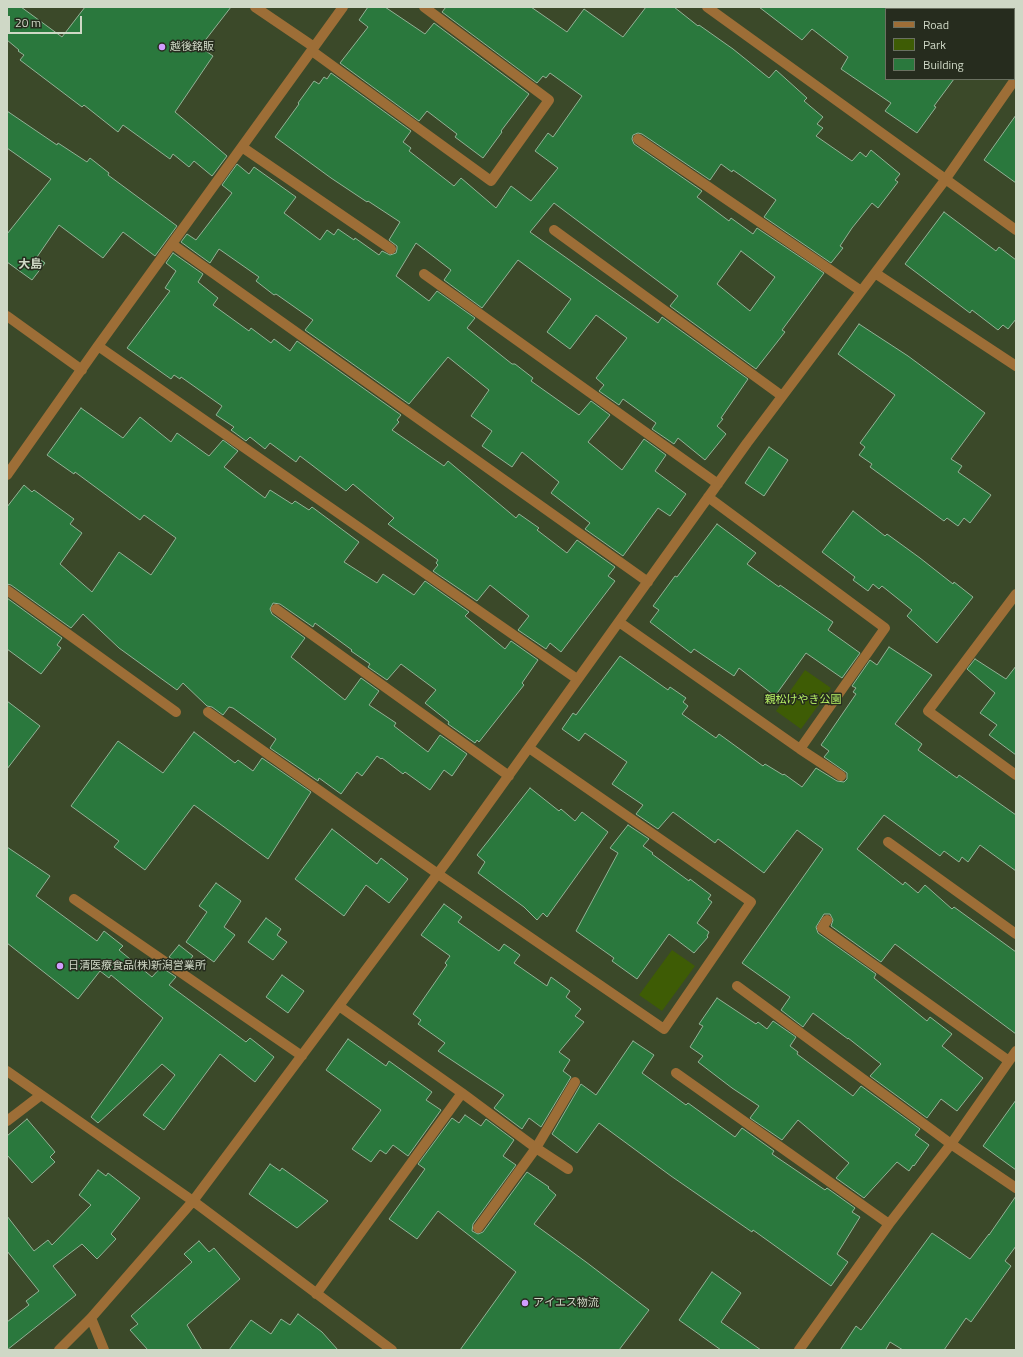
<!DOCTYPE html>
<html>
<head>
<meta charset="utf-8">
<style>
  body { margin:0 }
  #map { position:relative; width:1023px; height:1357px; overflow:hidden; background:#3b4929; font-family:"Titillium Web",sans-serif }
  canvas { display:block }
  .frame { position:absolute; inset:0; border:8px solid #cfd8c6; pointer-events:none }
  .legend { position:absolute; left:885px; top:8px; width:130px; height:72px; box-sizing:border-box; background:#262c1e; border:1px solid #6a7161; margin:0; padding:5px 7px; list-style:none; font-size:12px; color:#cfd8c6 }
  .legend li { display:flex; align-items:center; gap:8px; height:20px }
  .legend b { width:20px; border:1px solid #6a7161 }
  .scale { position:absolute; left:8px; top:16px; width:74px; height:18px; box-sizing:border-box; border:2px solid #cfd8c6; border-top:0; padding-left:5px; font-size:12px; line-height:14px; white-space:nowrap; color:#cfd8c6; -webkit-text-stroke:3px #262c1e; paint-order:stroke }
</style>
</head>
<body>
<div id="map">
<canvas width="1023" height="1357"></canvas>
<div class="frame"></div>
<ul class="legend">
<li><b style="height:5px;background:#9d6e37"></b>Road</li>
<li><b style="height:11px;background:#3e5c05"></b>Park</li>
<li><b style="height:11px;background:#2a783d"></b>Building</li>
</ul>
<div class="scale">20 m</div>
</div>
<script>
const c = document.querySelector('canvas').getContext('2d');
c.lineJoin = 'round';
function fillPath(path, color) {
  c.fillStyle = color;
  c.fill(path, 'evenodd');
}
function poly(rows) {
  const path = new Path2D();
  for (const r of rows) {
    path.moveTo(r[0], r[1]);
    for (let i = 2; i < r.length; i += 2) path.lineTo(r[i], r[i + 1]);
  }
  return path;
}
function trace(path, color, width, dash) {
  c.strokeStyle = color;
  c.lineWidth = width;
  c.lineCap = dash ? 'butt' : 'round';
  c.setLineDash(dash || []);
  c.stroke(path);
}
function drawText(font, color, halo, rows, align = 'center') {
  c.font = font + ' "Titillium Web","Noto Sans JP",sans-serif';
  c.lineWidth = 3;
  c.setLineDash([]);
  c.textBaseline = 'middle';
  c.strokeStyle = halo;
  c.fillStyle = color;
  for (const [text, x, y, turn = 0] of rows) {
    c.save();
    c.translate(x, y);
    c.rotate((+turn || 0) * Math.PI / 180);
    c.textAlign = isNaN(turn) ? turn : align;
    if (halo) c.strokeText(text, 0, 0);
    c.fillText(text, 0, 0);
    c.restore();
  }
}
fillPath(poly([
  [805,670,831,688,801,729,776,711],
  [672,950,695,966,662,1011,639,995]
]), '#3e5c05');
const building = poly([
  [7,7,21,7,62,37,85,7,231,7,200,47,213,56,175,112,227,156,212,176,194,161,189,167,173,154,170,159,123,125,118,132,84,105,82,107,20,60,24,55,18,51,19,50,7,40,7,7],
  [368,7,385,7,425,34,434,23,529,94,501,131,502,132,483,158,455,137,457,134,427,111,419,121,340,63,368,27,359,20,368,7],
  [446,7,531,7,567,32,584,9,623,37,646,7,674,7,698,26,699,25,733,49,769,78,776,70,807,98,804,101,823,117,817,124,823,128,816,136,852,161,860,152,866,157,871,150,900,174,895,180,898,182,878,208,872,203,852,228,840,246,843,248,831,263,764,217,776,200,733,170,732,172,721,164,710,180,642,134,638,133,633,135,632,139,634,144,702,191,697,197,729,221,731,218,753,234,757,228,824,273,782,330,785,332,756,369,670,306,678,296,554,203,530,232,658,323,662,317,748,379,721,418,723,419,717,426,726,434,705,460,678,438,674,444,652,429,656,423,623,399,619,405,599,391,604,385,596,378,627,338,596,315,570,349,547,332,571,299,518,260,482,308,444,280,451,270,416,243,396,276,429,301,437,291,475,318,467,328,512,364,515,364,533,378,531,381,579,415,591,401,610,415,588,442,622,470,644,439,666,455,655,471,686,494,670,516,658,508,623,556,585,529,590,523,551,493,559,482,522,452,512,467,482,446,492,431,471,416,489,390,448,357,409,404,305,330,313,320,276,294,274,295,256,281,259,277,219,249,210,263,181,242,187,234,196,240,232,193,222,185,237,164,249,174,254,167,296,197,284,213,320,240,327,230,334,235,338,229,354,240,355,238,379,255,382,251,390,255,396,253,397,249,397,246,389,240,400,222,368,201,367,202,331,178,275,137,299,104,298,103,314,81,319,84,324,77,327,79,331,73,411,131,403,142,411,148,409,151,454,186,461,178,496,208,511,186,531,201,558,168,535,151,548,133,553,137,582,96,550,73,546,78,543,76,537,83,442,12,446,7],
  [741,251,775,277,750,311,717,284,741,251],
  [759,7,886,7,886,79,954,79,934,106,936,107,917,133,885,111,891,103,841,69,848,57,812,29,802,40,759,7],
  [7,111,57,145,58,143,87,162,90,158,109,173,108,175,177,226,155,256,123,232,103,258,59,225,37,257,45,263,32,280,7,262,7,234,51,179,7,148,7,111],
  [1016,115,1016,183,984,160,1016,115],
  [944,212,996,251,999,247,1016,260,1016,319,1008,329,1003,325,998,330,972,310,970,313,905,264,944,212],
  [173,253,203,274,198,282,218,298,213,305,249,331,251,328,271,343,274,339,290,351,297,341,401,415,397,420,399,422,392,430,444,466,448,461,516,518,519,514,539,528,537,530,567,553,577,540,615,567,608,576,615,581,561,652,550,643,546,649,518,630,529,616,490,585,477,601,433,571,438,565,436,563,438,560,388,524,394,518,353,484,346,491,300,456,296,462,270,443,265,449,250,437,246,441,231,430,234,427,216,415,222,406,181,377,180,379,174,375,171,379,127,348,170,291,165,288,176,271,166,263,173,253],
  [859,324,908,356,985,413,951,459,962,466,958,472,991,495,970,523,964,518,958,526,947,518,944,521,870,467,872,464,859,455,865,447,860,443,895,395,838,354,859,324],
  [81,408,123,438,140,417,171,442,177,433,209,456,223,440,238,451,224,467,265,498,270,490,292,504,295,501,309,510,312,507,359,542,344,562,377,583,383,574,414,595,425,581,469,612,465,616,505,649,511,641,538,660,522,683,524,685,479,742,477,740,475,743,448,724,449,722,425,703,436,690,401,664,387,680,368,667,370,664,351,651,352,650,315,623,313,627,280,604,273,603,270,609,272,614,305,638,291,657,345,700,361,678,379,691,369,705,396,723,394,726,428,752,440,735,467,754,452,776,444,770,430,790,405,772,403,774,382,758,381,759,377,756,362,776,357,772,341,794,319,778,318,781,270,748,276,739,233,708,229,707,223,715,212,707,207,706,183,683,177,690,119,648,83,614,71,628,11,585,7,584,7,507,24,485,32,492,34,490,74,519,70,524,82,533,60,564,92,592,119,552,151,575,176,538,144,515,140,520,75,472,74,474,47,455,81,408],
  [769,447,788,460,764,496,745,483,769,447],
  [853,511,885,536,887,534,920,558,953,584,954,582,973,597,937,643,907,616,912,610,882,586,879,589,873,584,868,591,853,580,855,577,822,552,853,511],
  [717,524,756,553,747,564,779,587,780,585,833,622,828,630,860,653,842,678,806,653,775,696,739,668,734,676,694,649,691,653,650,622,659,610,653,606,675,576,677,577,717,524],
  [7,598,62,638,57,645,61,648,41,674,7,649,7,598],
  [889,647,932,675,895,724,922,744,918,750,957,778,959,775,1016,815,1016,871,980,845,968,862,962,857,959,862,944,851,940,856,884,815,857,849,903,885,905,882,918,893,925,885,952,909,954,907,1016,952,1016,1034,895,944,881,962,831,926,833,920,830,914,824,914,816,927,818,933,876,974,874,978,927,1021,930,1017,952,1034,942,1046,983,1078,957,1111,941,1099,927,1118,870,1076,881,1064,848,1038,848,1039,813,1013,803,1027,781,1010,790,997,742,963,823,849,797,830,764,873,718,839,715,843,673,812,658,829,636,814,643,805,612,784,627,762,585,733,579,741,562,729,573,713,576,715,620,656,668,690,670,687,686,698,683,702,688,706,682,714,716,738,719,734,763,766,765,764,783,775,784,774,802,787,816,768,837,781,844,782,847,779,847,773,824,757,829,751,821,745,856,694,853,692,856,688,852,686,870,660,877,665,889,647],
  [975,659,1006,679,1016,666,1016,755,989,735,997,725,980,713,995,693,967,669,975,659],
  [7,701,40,726,7,769,7,701],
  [194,732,235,763,238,760,253,771,262,758,311,792,268,859,194,805,145,870,114,847,119,841,71,806,118,741,163,773,194,732],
  [530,788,559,811,561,809,575,821,582,812,608,832,547,917,543,913,537,920,524,907,478,873,485,862,477,855,530,788],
  [628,825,649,839,643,846,653,853,652,854,689,881,690,879,711,895,708,899,712,902,697,923,709,932,707,936,708,937,694,953,669,934,637,979,612,961,614,958,576,931,618,853,610,848,628,825],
  [332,829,377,864,381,858,408,879,389,903,366,885,344,916,295,879,332,829],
  [7,847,50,876,36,896,97,941,104,931,123,946,119,950,152,977,161,967,176,977,169,985,246,1042,250,1038,274,1057,255,1082,220,1054,164,1130,143,1115,175,1075,162,1064,98,1123,91,1117,163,1018,111,975,109,978,100,971,78,999,7,943,7,847],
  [216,883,241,901,224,927,235,935,214,962,186,942,207,912,199,906,216,883],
  [444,904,462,917,458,922,499,951,504,944,520,955,514,963,547,986,551,977,570,991,566,997,581,1009,575,1016,584,1022,559,1052,570,1060,563,1071,571,1077,541,1127,529,1118,522,1129,494,1108,504,1095,438,1051,445,1043,418,1024,421,1020,413,1014,447,965,445,963,450,956,421,935,444,904],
  [266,918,281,929,277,935,287,942,273,960,248,942,266,918],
  [179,945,193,956,184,967,169,957,179,945],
  [282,975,304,991,288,1013,266,997,282,975],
  [717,998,756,1024,758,1022,767,1029,773,1021,796,1037,790,1046,798,1052,797,1054,853,1096,861,1086,920,1129,915,1135,929,1145,914,1166,913,1165,909,1171,897,1162,864,1198,836,1178,849,1163,798,1120,782,1140,750,1118,759,1106,732,1088,698,1062,703,1056,690,1047,703,1026,699,1024,717,998],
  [348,1039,386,1066,389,1061,432,1092,426,1100,441,1110,408,1156,393,1145,386,1154,380,1150,371,1162,352,1149,381,1110,326,1070,348,1039],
  [633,1041,654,1055,642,1073,686,1105,688,1103,735,1137,742,1128,774,1151,772,1154,825,1190,827,1188,855,1208,852,1212,860,1217,837,1254,848,1262,831,1286,753,1230,752,1232,671,1176,599,1123,577,1153,552,1134,581,1084,596,1095,633,1041],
  [1016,1100,1016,1170,983,1146,1016,1100],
  [465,1115,481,1126,486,1119,514,1140,503,1156,516,1165,473,1224,472,1231,478,1234,483,1232,527,1172,549,1187,548,1188,556,1195,534,1224,586,1262,649,1310,619,1350,460,1350,516,1272,438,1211,417,1239,389,1219,425,1169,418,1164,452,1118,459,1123,465,1115],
  [27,1119,55,1152,50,1157,55,1162,32,1183,7,1155,7,1136,27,1119],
  [270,1164,280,1171,282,1168,328,1201,297,1228,249,1194,270,1164],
  [98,1170,106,1176,108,1173,140,1198,111,1234,116,1239,97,1259,82,1244,53,1266,76,1295,7,1350,7,1322,29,1305,26,1301,39,1291,7,1251,7,1216,34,1251,48,1240,52,1245,91,1205,79,1195,98,1170],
  [1016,1196,1016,1246,1005,1261,1011,1266,971,1322,966,1318,944,1350,903,1350,890,1342,886,1349,887,1350,840,1350,856,1326,861,1330,932,1233,970,1259,989,1234,989,1235,1016,1196],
  [199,1241,209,1252,214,1248,240,1279,187,1325,202,1350,148,1350,130,1330,138,1324,131,1316,192,1262,184,1254,199,1241],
  [712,1272,741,1293,721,1322,761,1350,721,1350,679,1320,712,1272],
  [298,1314,322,1332,338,1350,229,1350,251,1320,271,1334,281,1319,290,1325,298,1314]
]);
fillPath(building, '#2a783d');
trace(building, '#92b296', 1);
trace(poly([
  [255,7,314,47],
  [707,7,1016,230],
  [977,7,980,9],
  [1014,33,1016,35],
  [312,51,491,181,549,100,424,7],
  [638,139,861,291],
  [242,147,391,249],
  [554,230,782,396],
  [172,244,648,582],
  [875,273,1016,366],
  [424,274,718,484],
  [7,316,82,370],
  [98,346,577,679],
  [7,475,98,346,343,7],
  [708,497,885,628,800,749],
  [7,590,176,712],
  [1016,594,928,711,1016,775],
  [276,609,509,776],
  [619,622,800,749,841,776],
  [208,712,438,874,664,1029,751,902,529,748],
  [888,842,1016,934],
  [74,899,302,1056],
  [827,920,822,928,1009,1061],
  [737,986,951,1144,1016,1188],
  [339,1006,462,1093,536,1148,568,1169],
  [7,1071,193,1201,392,1350],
  [676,1073,889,1224],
  [7,1121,41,1095],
  [478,1228,536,1148,575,1082],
  [316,1294,462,1093],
  [91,1318,104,1350],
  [59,1350,91,1318,193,1201,451,856,747,443,945,180,1016,78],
  [799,1350,889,1224,951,1144,1016,1051]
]), '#9d6e37', 10);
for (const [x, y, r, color] of [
  [162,47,4,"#d19dfe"],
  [60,966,4,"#d19dfe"],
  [525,1303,4,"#d19dfe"]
]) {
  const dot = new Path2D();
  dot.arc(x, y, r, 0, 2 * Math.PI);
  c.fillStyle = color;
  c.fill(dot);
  trace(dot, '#262c1e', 1.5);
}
drawText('11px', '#cfd8c6', '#262c1e', [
  ["越後銘販",170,47],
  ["日清医療食品(株)新潟営業所",68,966],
  ["アイエス物流",533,1303]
], 'left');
drawText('11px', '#b5ef64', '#262c1e', [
  ["親松けやき公園",803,700]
]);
drawText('bold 12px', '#cfd8c6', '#262c1e', [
  ["大島",30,265]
]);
</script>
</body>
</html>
